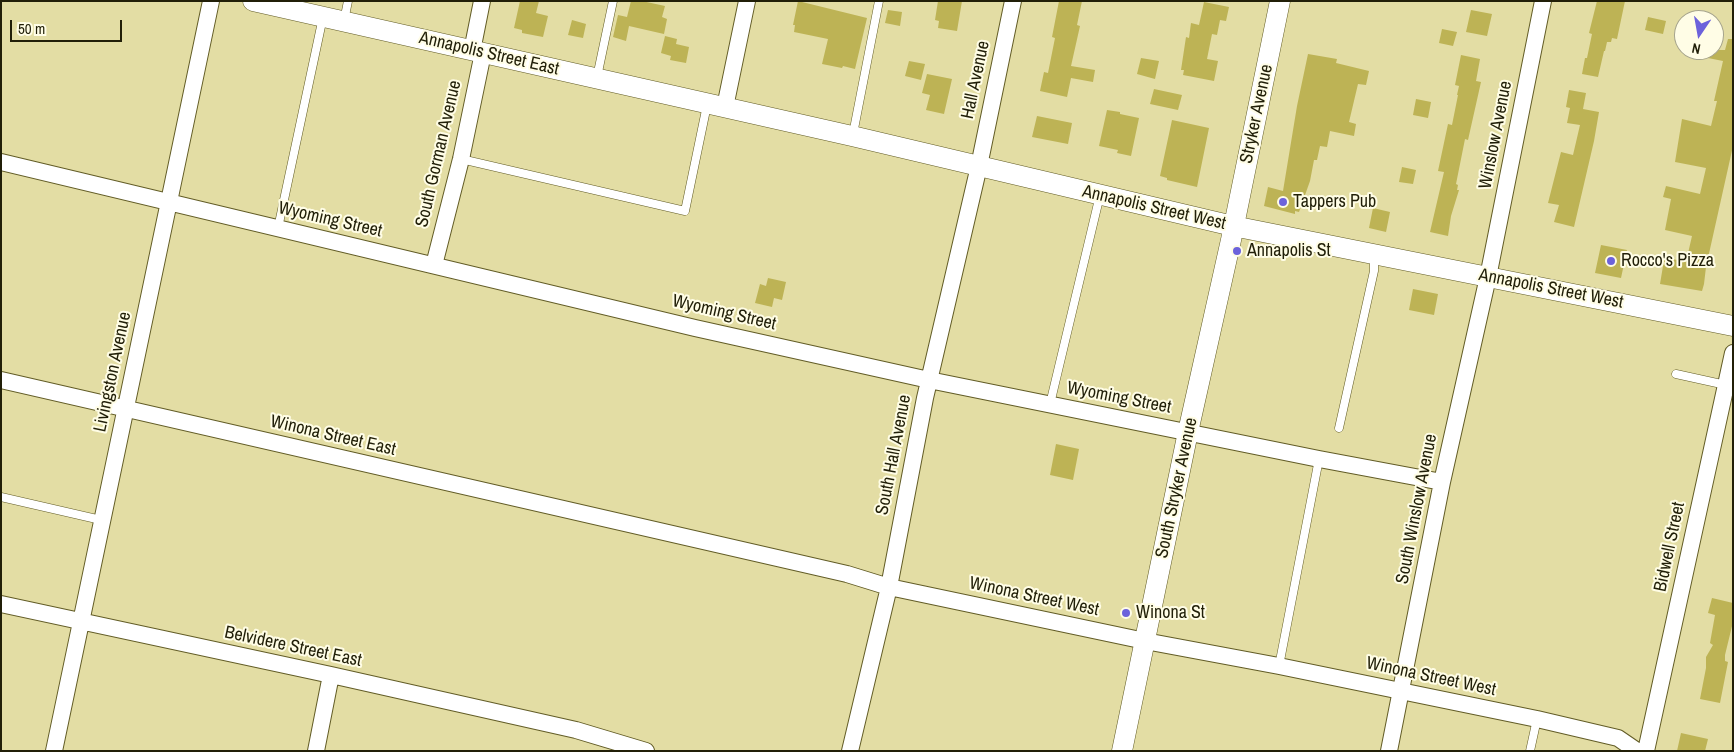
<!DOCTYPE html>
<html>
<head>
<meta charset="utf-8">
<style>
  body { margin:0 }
  #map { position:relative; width:1734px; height:752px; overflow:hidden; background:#e3dda4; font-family:"Archivo Narrow",sans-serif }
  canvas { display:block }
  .frame { position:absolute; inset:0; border:2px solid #211f08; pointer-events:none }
  .north { position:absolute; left:1674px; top:10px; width:50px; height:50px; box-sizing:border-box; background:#fffde6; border:1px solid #a6a48d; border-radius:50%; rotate:192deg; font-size:14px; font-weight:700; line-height:20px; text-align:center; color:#211f08 }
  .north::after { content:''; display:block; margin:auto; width:18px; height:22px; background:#6c62db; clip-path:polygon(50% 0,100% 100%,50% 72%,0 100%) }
  .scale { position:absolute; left:10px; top:20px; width:112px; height:22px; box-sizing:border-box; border:2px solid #211f08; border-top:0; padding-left:6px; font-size:15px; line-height:18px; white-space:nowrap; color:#211f08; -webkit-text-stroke:4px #fffde6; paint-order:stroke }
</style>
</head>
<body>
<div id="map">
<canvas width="1734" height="752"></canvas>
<div class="frame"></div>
<div class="north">N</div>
<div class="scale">50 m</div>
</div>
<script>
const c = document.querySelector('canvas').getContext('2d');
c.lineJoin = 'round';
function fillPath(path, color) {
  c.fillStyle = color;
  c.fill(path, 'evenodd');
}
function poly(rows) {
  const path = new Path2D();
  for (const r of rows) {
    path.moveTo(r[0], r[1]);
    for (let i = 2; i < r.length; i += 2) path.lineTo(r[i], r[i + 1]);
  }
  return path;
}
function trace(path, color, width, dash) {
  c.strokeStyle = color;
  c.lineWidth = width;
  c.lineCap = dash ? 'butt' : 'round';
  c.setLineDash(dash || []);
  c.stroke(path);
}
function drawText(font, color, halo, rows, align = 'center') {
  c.font = font + ' "Archivo Narrow",sans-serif';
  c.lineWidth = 4;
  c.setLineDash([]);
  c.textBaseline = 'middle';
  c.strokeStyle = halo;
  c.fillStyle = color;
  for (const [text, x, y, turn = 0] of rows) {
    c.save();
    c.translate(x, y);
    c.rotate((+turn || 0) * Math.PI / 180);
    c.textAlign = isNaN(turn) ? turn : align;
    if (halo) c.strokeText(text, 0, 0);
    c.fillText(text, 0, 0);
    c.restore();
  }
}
fillPath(poly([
  [520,1,539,1,536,13,548,16,543,37,522,33,522,30,514,28],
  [631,1,642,1,665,6,662,17,667,19,664,34,629,26,626,41,613,37,618,15,627,17],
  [798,1,867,18,855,69,843,66,842,68,822,64,828,39,794,32,795,25,793,25],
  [938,1,962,1,957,31,938,28,939,21,935,20],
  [1059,1,1082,1,1077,25,1080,26,1071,66,1095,70,1093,82,1071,78,1067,97,1040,91,1044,72,1048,73,1055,38,1052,37],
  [1597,1,1625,1,1617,39,1612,38,1611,42,1607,42,1605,51,1604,51,1598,77,1582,74,1585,58,1587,58,1592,34,1589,33],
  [1204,2,1229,7,1226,21,1220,20,1217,35,1212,34,1207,59,1218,61,1214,81,1183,75,1184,70,1181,70,1186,37,1189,38,1191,23,1199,25],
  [888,10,902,12,900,26,885,23],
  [1471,10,1492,14,1487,36,1466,32],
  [1648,17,1666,21,1663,34,1645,30],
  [572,20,586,24,583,38,568,35],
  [1442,29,1457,32,1453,46,1439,43],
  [665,36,677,39,676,44,689,47,686,63,670,60,671,56,661,53],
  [1728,39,1733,39,1733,146,1706,267,1704,284,1702,291,1660,284,1664,260,1667,261,1668,258,1686,262,1692,236,1665,230,1671,199,1663,197,1666,186,1700,194,1706,168,1675,162,1682,119,1711,126,1717,101,1714,101,1723,61,1698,56,1698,50,1725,50],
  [1308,54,1337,59,1336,63,1369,71,1366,85,1358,84,1349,122,1356,124,1354,136,1330,131,1327,147,1320,146,1317,160,1314,160,1310,181,1299,212,1295,211,1295,214,1264,206,1268,187,1283,191,1297,106],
  [1461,55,1480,59,1476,81,1481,82,1468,140,1465,139,1456,184,1458,185,1457,190,1459,190,1451,216,1448,236,1430,232,1444,172,1438,171,1448,124,1452,125,1458,95,1457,95,1459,86,1455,85],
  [1141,58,1159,61,1155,79,1137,74],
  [909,61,925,64,921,80,905,76],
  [927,74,952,79,944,114,926,110,930,95,922,93],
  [1154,89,1182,95,1178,110,1150,104],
  [1569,90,1586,93,1583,109,1599,112,1594,141,1574,227,1554,222,1559,205,1548,203,1561,152,1573,155,1580,125,1567,123,1570,108,1566,107],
  [1416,99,1431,102,1428,118,1413,115],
  [1107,110,1120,112,1120,114,1139,118,1131,156,1117,153,1118,150,1099,146],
  [1037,116,1072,123,1068,144,1032,137],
  [1172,120,1209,128,1197,187,1167,180,1167,178,1160,176],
  [1402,167,1416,170,1413,184,1399,182],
  [1373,208,1390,212,1386,232,1369,228],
  [1601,245,1627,250,1621,278,1595,273],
  [768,278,786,282,782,300,774,298,772,307,755,303,760,284,766,286],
  [1413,289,1438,294,1434,315,1409,310],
  [1056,444,1079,449,1073,480,1050,475],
  [1712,598,1733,603,1733,622,1725,655,1725,661,1728,662,1720,703,1700,699,1706,668,1706,657,1713,645,1710,643,1715,615,1708,613],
  [1681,733,1708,739,1705,751,1677,751]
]), '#bdb355');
const service = poly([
  [344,21,348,1],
  [597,77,613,1],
  [853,134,879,1],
  [461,159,685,211,707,105],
  [278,228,323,17],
  [1676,374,1726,385],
  [1050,404,1100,195],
  [1339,428,1374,271,1374,255],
  [1,497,101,520],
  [1279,666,1319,459],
  [1530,751,1537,719]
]);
const minor = poly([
  [472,51,482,1],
  [725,107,747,1],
  [1,162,695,328,929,380,1319,459,1442,482],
  [434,265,461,159,483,53],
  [1,380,847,574,889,587,1145,641,1279,666,1537,719,1618,738,1637,751],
  [1,604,331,675,576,730,646,751],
  [54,751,211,1],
  [316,751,331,675],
  [850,751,889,587,925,398,979,166,1013,1],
  [1389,751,1442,482,1488,277,1543,1],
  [1646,751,1733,353]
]);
const tertiary = poly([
  [253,1,852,136,1233,226,1733,326],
  [1122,751,1188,432,1231,240,1280,1]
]);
trace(service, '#625c26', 9);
trace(minor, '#625c26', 18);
trace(tertiary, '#625c26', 21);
trace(service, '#fff', 8);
trace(minor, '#fff', 16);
trace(tertiary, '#fff', 20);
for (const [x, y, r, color] of [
  [1283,202,5,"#6c62db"],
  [1237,251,5,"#6c62db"],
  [1611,261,5,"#6c62db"],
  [1126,613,5,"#6c62db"]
]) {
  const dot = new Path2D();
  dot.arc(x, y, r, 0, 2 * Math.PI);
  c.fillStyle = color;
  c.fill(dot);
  trace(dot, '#fffde6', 2);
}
drawText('18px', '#211f08', '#fffde6', [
  ["Annapolis Street East",489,54,13],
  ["Hall Avenue",976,80,-78],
  ["Stryker Avenue",1257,114,-78],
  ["Winslow Avenue",1496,135,-79],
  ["South Gorman Avenue",439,154,-77],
  ["Annapolis Street West",1154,208,13],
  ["Wyoming Street",330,220,13],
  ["Annapolis Street West",1551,289,11],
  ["Wyoming Street",724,313,13],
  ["Livingston Avenue",113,372,-78],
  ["Wyoming Street",1119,398,11],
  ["Winona Street East",333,436,13],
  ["South Hall Avenue",894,455,-79],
  ["South Stryker Avenue",1177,488,-78],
  ["South Winslow Avenue",1417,509,-79],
  ["Bidwell Street",1670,547,-78],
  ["Winona Street West",1034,597,12],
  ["Belvidere Street East",293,647,12],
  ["Winona Street West",1431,677,12]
]);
drawText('18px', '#211f08', '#fffde6', [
  ["Tappers Pub",1293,202],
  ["Annapolis St",1247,251],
  ["Rocco's Pizza",1621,261],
  ["Winona St",1136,613]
], 'left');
</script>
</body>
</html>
